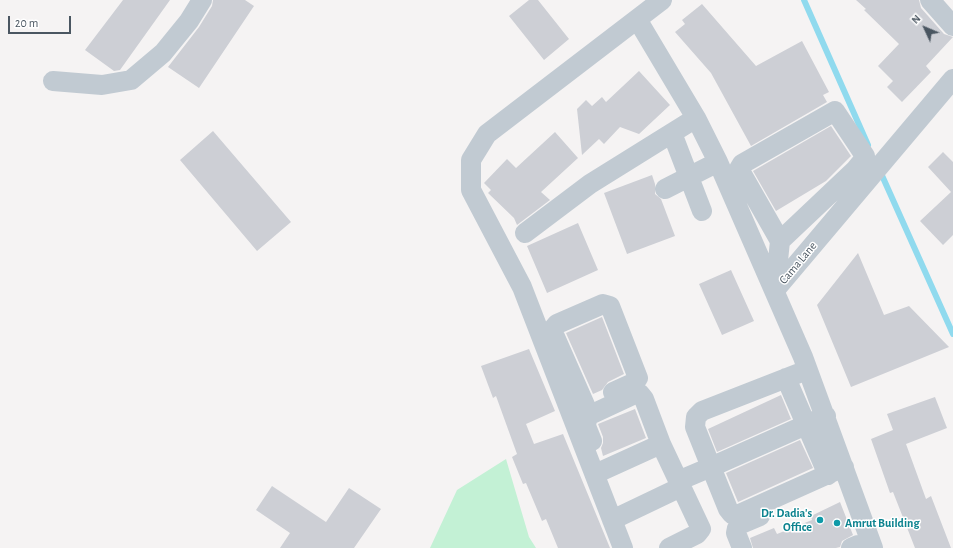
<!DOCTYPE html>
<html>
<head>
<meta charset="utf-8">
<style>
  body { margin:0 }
  #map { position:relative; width:953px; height:548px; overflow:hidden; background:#f5f3f3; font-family:"Alegreya Sans",sans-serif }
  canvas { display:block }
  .north { position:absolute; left:905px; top:8px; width:40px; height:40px; -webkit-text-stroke:3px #fff; paint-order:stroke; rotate:314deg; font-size:11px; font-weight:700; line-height:16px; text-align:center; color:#4a5661 }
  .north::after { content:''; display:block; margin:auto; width:14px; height:18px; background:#4a5661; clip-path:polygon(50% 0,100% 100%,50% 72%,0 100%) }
  .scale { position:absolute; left:8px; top:16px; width:63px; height:18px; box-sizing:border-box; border:2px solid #4a5661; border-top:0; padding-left:5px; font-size:12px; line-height:14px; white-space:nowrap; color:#4a5661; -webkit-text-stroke:3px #fff; paint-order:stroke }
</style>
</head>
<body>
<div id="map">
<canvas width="953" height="548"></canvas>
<div class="north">N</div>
<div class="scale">20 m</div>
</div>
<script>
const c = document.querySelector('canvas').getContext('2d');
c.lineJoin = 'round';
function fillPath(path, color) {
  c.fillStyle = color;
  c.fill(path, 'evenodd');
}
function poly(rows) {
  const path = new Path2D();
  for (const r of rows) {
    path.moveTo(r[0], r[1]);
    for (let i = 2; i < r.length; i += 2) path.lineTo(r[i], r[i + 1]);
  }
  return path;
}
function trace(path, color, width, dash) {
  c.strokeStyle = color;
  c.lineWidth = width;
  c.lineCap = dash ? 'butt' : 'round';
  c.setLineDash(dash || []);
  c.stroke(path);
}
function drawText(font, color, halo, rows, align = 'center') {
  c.font = font + ' "Alegreya Sans",sans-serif';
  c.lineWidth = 3;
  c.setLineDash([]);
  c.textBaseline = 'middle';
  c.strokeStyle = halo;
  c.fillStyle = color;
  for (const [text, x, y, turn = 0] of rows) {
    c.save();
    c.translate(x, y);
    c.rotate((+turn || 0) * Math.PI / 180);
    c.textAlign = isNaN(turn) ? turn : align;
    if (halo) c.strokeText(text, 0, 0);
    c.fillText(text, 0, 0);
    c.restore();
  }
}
fillPath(poly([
  [506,459,529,537,536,548,430,548,457,490]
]), '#c3f1d5');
trace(poly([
  [804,0,868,145],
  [880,171,953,334]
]), '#90daee', 6);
fillPath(poly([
  [123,0,170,0,120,70,114,71,85,50],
  [213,0,245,0,254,6,199,88,168,67,199,27,212,6],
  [529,0,538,0,569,39,544,60,509,16],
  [856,0,919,0,921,8,944,34,953,37,926,66,931,72,902,102,887,87,893,81,878,66,899,44,864,10,866,9],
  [702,4,756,66,802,41,829,92,823,95,827,102,751,146,711,73,675,32,685,24,682,20],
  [639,71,670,105,639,134,620,127,604,144,599,139,582,155,577,109,586,100,592,106,602,97,606,102],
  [831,126,851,156,826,181,776,211,753,171],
  [213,131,291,222,257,251,180,160],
  [555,132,578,158,541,192,550,200,517,225,514,218,488,193,491,190,484,183,507,159,516,168],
  [943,152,953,162,953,235,943,245,920,221,951,192,928,167],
  [652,175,655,184,655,194,661,199,675,236,627,254,604,193],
  [578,223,598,270,547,293,527,246],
  [858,253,884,315,909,306,949,347,851,387,817,305],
  [731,270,754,321,722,335,699,284],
  [602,317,624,374,608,382,602,390,593,394,566,333],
  [529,349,555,411,526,424,534,444,563,434,610,548,558,548,546,519,542,521,526,483,523,484,512,457,517,454,496,396,493,398,481,366],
  [781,395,791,419,717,452,708,429],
  [935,397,947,428,906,444,926,499,931,496,951,548,915,548,893,492,890,493,871,439,893,430,887,414],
  [635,409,646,438,603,456,601,448,603,443,603,437,598,424],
  [800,440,813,468,738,502,726,473],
  [272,486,326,522,349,488,381,509,354,548,280,548,290,533,256,510],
  [840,502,853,535,842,541,840,547,836,548,753,548,750,538,774,528,777,534,812,520,811,516]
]), '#cdcfd5');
trace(poly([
  [930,0,953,26],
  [637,19,696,118,718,162,803,357,873,548],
  [53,81,102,85,131,80,163,53,189,21,202,0],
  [672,133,702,211],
  [665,189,718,162],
  [525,233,590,184,696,118],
  [775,290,780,241,739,169,742,164,835,111,865,156,864,159,855,170,780,241],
  [775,290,953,79],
  [807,370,702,411,696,417,695,427,711,467,826,416],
  [786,378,828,475],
  [585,405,552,330,557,324,603,304,610,306,638,378,635,382,613,392],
  [592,441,586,426,587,419,590,415,635,394,640,394,644,399,661,444,701,529,697,534,669,548],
  [595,474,661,444],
  [678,481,711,467,728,509,732,514,737,515,844,467],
  [612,520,681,487],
  [623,548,522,287,471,190,471,160,487,134,662,0],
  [742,548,736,533,737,528,741,524,760,516],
  [851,548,858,545]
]), '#c1cad2', 20);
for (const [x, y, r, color] of [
  [820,520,4,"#0f9aa8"],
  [837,523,4,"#0f9aa8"]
]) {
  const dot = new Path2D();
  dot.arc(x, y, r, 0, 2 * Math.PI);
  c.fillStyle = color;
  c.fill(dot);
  trace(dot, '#fff', 1.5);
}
drawText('12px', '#4a5661', '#fff', [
  ["Cama Lane",798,263,-50]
]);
drawText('bold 12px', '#0d838f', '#fff', [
  ["Dr. Dadia's",812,513],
  ["Office",812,527],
  ["Amrut Building",845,523,"left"]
], 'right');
</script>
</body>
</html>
